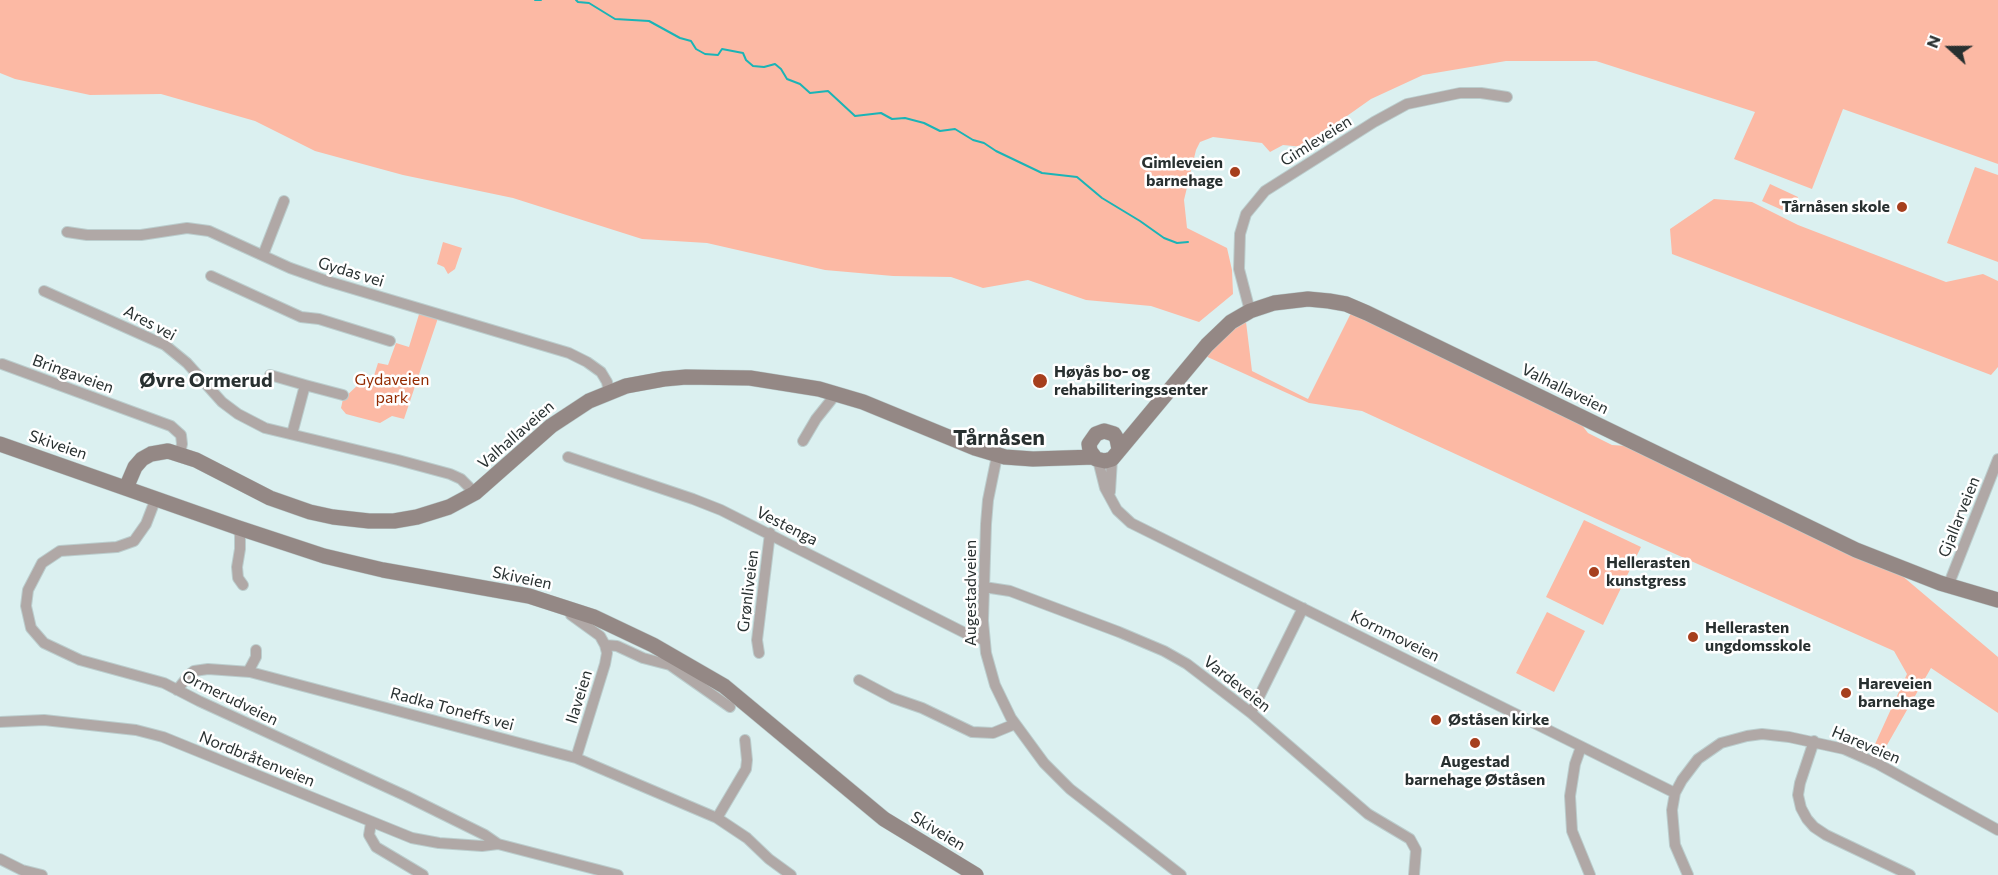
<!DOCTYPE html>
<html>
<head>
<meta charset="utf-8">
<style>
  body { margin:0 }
  #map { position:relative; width:1998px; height:875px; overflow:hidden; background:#dbf0f0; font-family:Commissioner,sans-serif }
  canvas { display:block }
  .north { position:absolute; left:1920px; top:18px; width:60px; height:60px; -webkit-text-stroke:4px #fff; paint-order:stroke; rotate:291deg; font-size:16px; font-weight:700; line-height:24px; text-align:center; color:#283030 }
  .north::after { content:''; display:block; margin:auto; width:21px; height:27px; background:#283030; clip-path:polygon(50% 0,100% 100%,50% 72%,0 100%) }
</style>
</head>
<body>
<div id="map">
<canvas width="1998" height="875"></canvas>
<div class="north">N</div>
</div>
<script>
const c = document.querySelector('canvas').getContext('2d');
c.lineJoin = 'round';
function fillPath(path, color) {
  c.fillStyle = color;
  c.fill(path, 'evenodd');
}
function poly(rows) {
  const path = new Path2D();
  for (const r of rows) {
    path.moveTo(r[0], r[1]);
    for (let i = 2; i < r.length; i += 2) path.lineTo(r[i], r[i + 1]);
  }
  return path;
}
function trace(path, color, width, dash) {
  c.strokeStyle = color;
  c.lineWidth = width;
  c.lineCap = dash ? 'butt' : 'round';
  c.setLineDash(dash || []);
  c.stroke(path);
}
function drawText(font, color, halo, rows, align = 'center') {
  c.font = font + ' Commissioner,sans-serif';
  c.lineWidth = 5;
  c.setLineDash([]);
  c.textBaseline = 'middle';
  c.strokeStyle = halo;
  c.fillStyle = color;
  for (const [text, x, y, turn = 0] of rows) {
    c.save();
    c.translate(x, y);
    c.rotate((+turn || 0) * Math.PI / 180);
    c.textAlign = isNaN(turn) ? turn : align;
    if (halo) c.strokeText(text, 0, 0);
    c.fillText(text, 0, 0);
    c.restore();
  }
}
fillPath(poly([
  [0,0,1998,0,1998,164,1843,109,1812,189,1734,159,1755,112,1596,61,1506,61,1423,75,1371,99,1303,147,1283,145,1270,152,1262,143,1213,137,1200,142,1196,150,1184,200,1187,228,1227,248,1232,270,1233,294,1199,322,1151,306,1086,300,1028,280,983,288,951,277,893,276,825,270,707,243,642,239,513,198,403,175,315,151,255,121,161,94,90,95,15,79,0,73],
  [1975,167,1998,175,1998,262,1947,243],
  [1770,184,1798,197,1791,214,1762,201],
  [1714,199,1752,202,1798,225,1946,282,1983,274,1998,281,1998,367,1991,375,1672,254,1670,229],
  [443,242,462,248,455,269,448,274,444,267,437,264],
  [420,311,438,318,404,419,392,416,380,423,346,414,341,408,343,399,360,383,371,385,378,363,388,365,396,343,409,347],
  [1351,313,1581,424,1588,433,1612,445,1627,446,1900,574,1998,657,1998,713,1931,668,1879,759,1871,753,1907,674,1894,651,1612,526,1362,411,1309,403,1201,354,1221,337,1246,322,1252,371,1308,399],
  [1584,520,1641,547,1603,625,1546,597],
  [1547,612,1585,631,1554,692,1516,673]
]), '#fcb9a4');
trace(poly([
  [535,0,541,0],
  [576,0,578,2,589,3,615,19,649,21,680,38,691,41,696,49,705,54,718,55,722,49,743,53,746,60,753,66,764,67,775,64,781,69,787,79,800,84,810,93,828,91,855,116,881,113,892,119,905,118,924,123,940,131,955,129,973,140,984,143,996,151,1042,173,1077,177,1102,198,1140,221,1164,238,1177,243,1188,242]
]), '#1ab4b6', 2);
const street = poly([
  [67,232,87,235,141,235,187,228,209,231,290,268,327,281,569,353,587,362,601,372,607,382,609,392],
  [263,255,284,201],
  [211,276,301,317,319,319,390,341],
  [44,291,165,345,187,363,222,402,238,414,265,428,398,460,450,474,461,479,475,493],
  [1250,311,1239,269,1240,234,1246,214,1265,191,1374,122,1407,104,1460,93,1481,93,1507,97],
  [2,364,171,426,181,435,182,444,180,453],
  [270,375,305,385,292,434],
  [305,385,343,395],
  [803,441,816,419,836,394],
  [997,456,988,500,986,524,983,621,986,653,995,685,1011,718,1044,763,1070,789,1181,875],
  [568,457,693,499,721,510,969,635,984,640],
  [1098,460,1105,488,1117,510,1131,523,1675,793],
  [1110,492,1112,459],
  [156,498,146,524,134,541,117,547,60,551,42,563,28,590,26,606,31,628,44,643,80,660,164,683,199,701,406,796,485,835,498,844,618,875],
  [236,527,240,534,240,549,237,567,238,578,243,585],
  [1948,586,1998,459],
  [984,587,1010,591,1119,632,1164,651,1187,664,1251,713,1368,814,1410,839,1416,850,1414,875],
  [570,611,571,615,600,636,605,645,607,653,605,664,576,758],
  [605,645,617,646,643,658,670,665,730,707],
  [759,653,757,640,770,533],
  [248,672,256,657,256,650],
  [859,680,893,698,922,708,972,732,993,733,1015,724],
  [177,690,189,675,194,671,208,669,250,672,576,758,717,818,747,838,769,859,791,875],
  [1251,713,1303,608],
  [0,722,44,720,136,730,163,737,412,838,439,843,482,846,498,844],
  [1814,741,1800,783,1798,795,1801,808,1807,819,1814,827,1826,835,1910,875],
  [1581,747,1575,764,1570,796,1572,831,1590,875],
  [717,818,746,769,747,760,745,740],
  [371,823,369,835,376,847,423,875],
  [0,859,22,870,42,875],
  [1688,875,1675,845,1672,810,1675,793,1682,780,1698,759,1721,743,1747,736,1762,734,1789,737,1844,749,1878,764,1998,830]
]);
const secondary = poly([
  [0,444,236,527,324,556,383,570,529,596,594,617,653,645,724,686,884,819,976,875],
  [1119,449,1117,439,1114,434,1104,431,1096,434,1089,444,1090,451,1096,459,1105,461,1112,459,1207,345,1231,322,1250,311,1274,303,1308,299,1329,301,1346,304,1367,313,1856,550,1940,583,1998,600],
  [126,488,135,467,142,459,151,454,168,451,196,460,270,498,310,512,333,517,369,521,394,521,417,517,449,507,475,493,551,426,589,401,626,386,664,379,686,377,750,378,819,389,863,402,975,448,1005,457,1033,459,1094,457]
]);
trace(street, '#bbcdcd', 12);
trace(secondary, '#bbcdcd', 16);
trace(street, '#b0a8a6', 10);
trace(secondary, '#948885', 15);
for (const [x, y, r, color] of [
  [1235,172,6,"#a63f1d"],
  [1902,207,6,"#a63f1d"],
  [1040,381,8,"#a63f1d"],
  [1594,572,6,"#a63f1d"],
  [1693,637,6,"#a63f1d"],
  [1846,693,6,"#a63f1d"],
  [1436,720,6,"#a63f1d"],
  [1475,743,6,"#a63f1d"]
]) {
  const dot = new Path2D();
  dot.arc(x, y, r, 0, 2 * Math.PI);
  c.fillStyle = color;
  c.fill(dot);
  trace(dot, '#fff', 2);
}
drawText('16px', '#283030', '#fff', [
  ["Gimleveien",1316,141,-32],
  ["Gydas vei",351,272,17],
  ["Ares vei",150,323,28],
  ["Bringaveien",73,374,20],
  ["Valhallaveien",1565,389,26],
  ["Valhallaveien",516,435,-41],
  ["Skiveien",58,445,19],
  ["Gjallarveien",1959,517,-68],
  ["Vestenga",787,526,27],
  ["Skiveien",522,578,12],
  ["Grønliveien",748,591,-83],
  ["Augestadveien",971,593,-90],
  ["Kornmoveien",1395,636,26],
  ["Vardeveien",1237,684,38],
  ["Ilaveien",579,697,-73],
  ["Ormerudveien",230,698,26],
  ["Radka Toneffs vei",452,709,15],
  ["Hareveien",1866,745,23],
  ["Nordbråtenveien",257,759,22],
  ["Skiveien",938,831,31]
]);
drawText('bold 16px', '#283030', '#fff', [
  ["Gimleveien",1223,163,"right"],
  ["barnehage",1223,181,"right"],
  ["Tårnåsen skole",1890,207,"right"],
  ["Høyås bo- og",1054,372],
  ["rehabiliteringssenter",1054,390],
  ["Hellerasten",1606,563],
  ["kunstgress",1606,581],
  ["Hellerasten",1705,628],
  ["ungdomsskole",1705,646],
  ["Hareveien",1858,684],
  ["barnehage",1858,702],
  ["Øståsen kirke",1448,720],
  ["Augestad",1475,762,"center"],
  ["barnehage Øståsen",1475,780,"center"]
], 'left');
drawText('16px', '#922a00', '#fff', [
  ["Gydaveien",392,380],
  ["park",392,398]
]);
drawText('bold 20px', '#283030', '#fff', [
  ["Øvre Ormerud",206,380]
]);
drawText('bold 22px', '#283030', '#fff', [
  ["Tårnåsen",999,438]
]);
</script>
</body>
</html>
